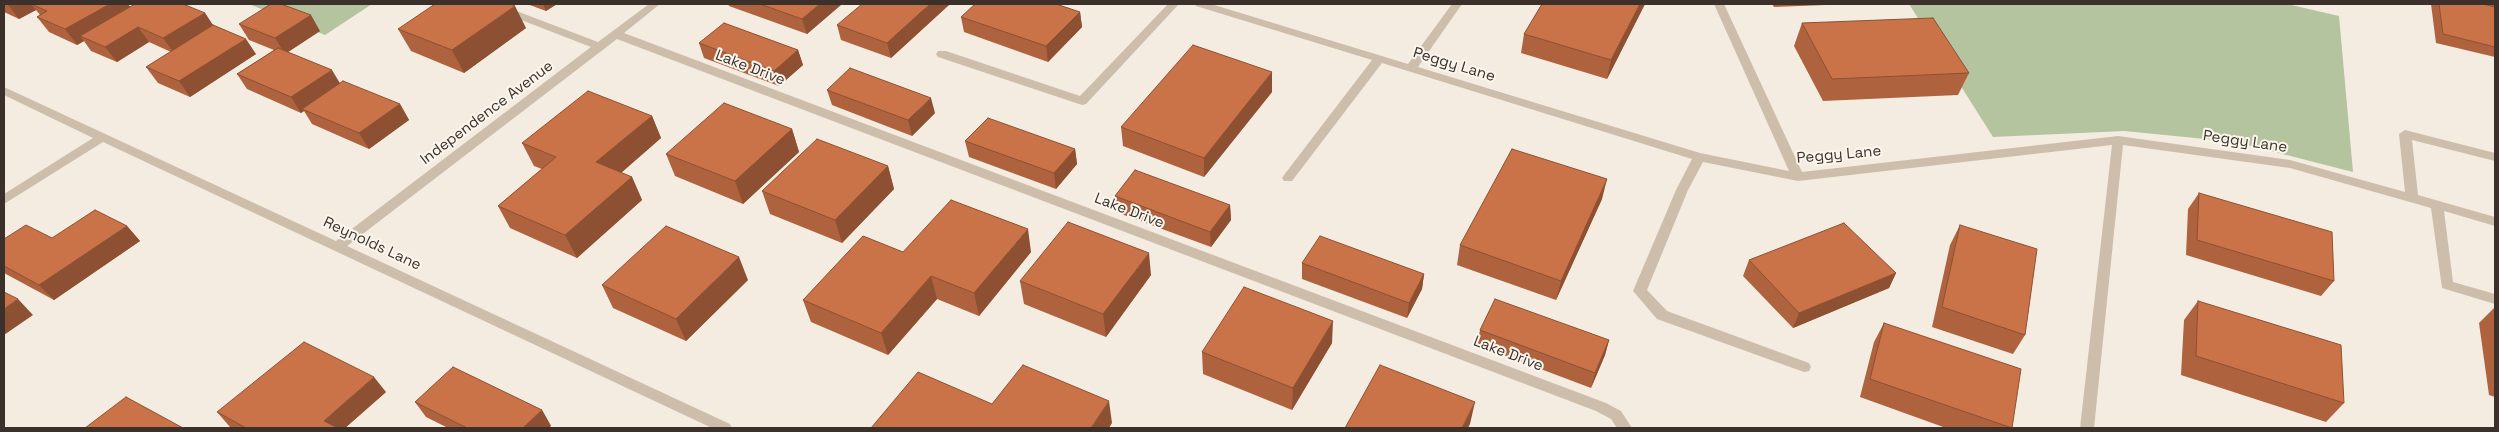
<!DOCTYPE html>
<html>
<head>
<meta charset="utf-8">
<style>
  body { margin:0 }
  #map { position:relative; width:2499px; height:432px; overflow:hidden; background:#f4ece0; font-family:"Space Grotesk",sans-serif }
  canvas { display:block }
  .frame { position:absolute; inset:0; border:5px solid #3b312a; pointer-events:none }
</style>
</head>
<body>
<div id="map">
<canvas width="2499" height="432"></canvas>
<div class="frame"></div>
</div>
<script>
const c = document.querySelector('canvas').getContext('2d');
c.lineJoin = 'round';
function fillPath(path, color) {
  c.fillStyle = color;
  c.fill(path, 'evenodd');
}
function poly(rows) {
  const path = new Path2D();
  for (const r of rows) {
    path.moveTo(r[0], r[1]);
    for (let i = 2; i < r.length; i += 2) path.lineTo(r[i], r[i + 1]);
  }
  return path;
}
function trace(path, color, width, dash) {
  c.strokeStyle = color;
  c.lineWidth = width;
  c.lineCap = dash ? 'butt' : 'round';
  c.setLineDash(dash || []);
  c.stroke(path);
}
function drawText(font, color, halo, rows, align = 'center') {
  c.font = font + ' "Space Grotesk",sans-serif';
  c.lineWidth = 4;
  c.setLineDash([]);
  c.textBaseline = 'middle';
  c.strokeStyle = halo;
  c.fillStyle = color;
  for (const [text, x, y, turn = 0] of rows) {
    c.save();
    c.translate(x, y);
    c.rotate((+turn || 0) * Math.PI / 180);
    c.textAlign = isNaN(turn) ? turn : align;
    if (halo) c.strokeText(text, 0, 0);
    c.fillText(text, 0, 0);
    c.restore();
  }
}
fillPath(poly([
  [249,4,372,4,325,35],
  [1909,4,2287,4,2339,16,2353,172,2236,142,2124,131,1993,137]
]), '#b4c49f');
fillPath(poly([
  [484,4,498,4,598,42,649,4,660,4,624,33,1606,403,1621,411,1632,428,1617,428,1611,419,1596,411,617,39,347,246,730,424,732,428,712,428,103,142,4,204,4,194,93,138,4,95,4,87,336,241,591,47,485,6,484,4],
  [1168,4,1179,4,1086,104,1082,105,938,57,936,54,938,51,946,51,1080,96,1168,4],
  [1195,4,1211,4,1408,64,1452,4,1462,4,1418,67,1700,153,1789,171,1714,4,1724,4,1802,172,2118,136,2290,160,2405,192,2399,134,2405,130,2495,153,2495,161,2412,140,2418,195,2495,217,2495,226,2444,211,2453,282,2495,294,2495,304,2442,288,2431,208,2290,168,2123,145,2094,428,2080,428,2112,145,1798,181,1703,162,1688,190,1647,290,1667,311,1809,363,1811,367,1809,371,1804,372,1657,319,1633,291,1676,190,1692,159,1382,63,1292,181,1284,181,1282,178,1284,175,1372,60,1196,6,1195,4]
]), '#cdbeab');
fillPath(poly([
  [4,4,128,4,130,7,205,13,213,26,256,54,190,97,158,83,146,67,171,52,149,42,117,62,91,51,84,41,77,45,49,32,37,17,40,15,36,10,19,19,4,12],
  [527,4,557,4,546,11],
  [728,4,842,4,807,34,729,6],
  [950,4,891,58,841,40,837,25],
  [1542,4,1645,4,1607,79,1521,53,1524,34],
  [1772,4,1851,4,1774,7],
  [2431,4,2495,4,2495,57,2436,43],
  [1080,12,1082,27,1048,62,964,32,961,17],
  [1802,23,1969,73,1958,95,1823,101,1794,46],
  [239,24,320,31,288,52,340,83,400,104,409,120,369,149,312,124,304,111,301,113,247,89,237,74,274,50,249,40],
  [526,28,464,73,411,51,398,29],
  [699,43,798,50,803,65,779,86,704,58],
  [827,90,935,113,912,136,832,105],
  [1272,92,1204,177,1123,146,1121,127],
  [652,116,661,138,621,173,632,177,642,200,577,258,510,228,498,206,542,169,534,166,522,143],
  [792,129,799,152,743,204,675,176,666,154],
  [965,141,1075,149,1077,164,1056,189,969,157],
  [888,166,894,189,842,243,770,214,762,191],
  [2199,193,2334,281,2321,296,2186,255,2188,209],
  [1115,196,1230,205,1231,220,1211,247,1116,212],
  [1602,199,1556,300,1457,265,1460,245],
  [1960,225,2025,335,2013,354,1932,327,1950,245],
  [127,226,140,241,54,300,4,273,4,239,52,238],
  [903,252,1031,252,979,316,937,299,888,355,811,322,803,300],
  [1749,260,1896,273,1889,288,1793,328,1743,276],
  [1302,263,1424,274,1422,289,1407,318,1302,279],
  [1151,275,1106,337,1024,304,1020,281],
  [748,280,686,341,613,308,602,285],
  [2198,301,2344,403,2326,422,2181,375,2184,320],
  [2495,307,2495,397,2489,395,2479,323],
  [1884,323,2012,428,1946,428,1860,397,1874,342],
  [1480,330,1609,340,1605,355,1591,388,1477,345],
  [1332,343,1292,410,1203,374,1202,352],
  [386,392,345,428,232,428,230,427,217,412],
  [415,402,542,410,551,426,548,428,448,428,426,417]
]), '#ae633e');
fillPath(poly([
  [7,4,31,4,36,10,19,19],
  [110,4,128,4,134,12,80,36,84,41,77,45,65,29],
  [543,4,557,4,546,11],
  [820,4,842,4,807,34,802,19],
  [930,4,950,4,891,58,887,43],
  [1640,4,1645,4,1607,79,1611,60],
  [515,6,526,28,464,73,452,50],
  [1080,12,1082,27,1048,62,1046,46],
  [205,13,215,28,174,53,163,38],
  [311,15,320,31,285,54,275,38],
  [138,27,149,42,117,62,105,47],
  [246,39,256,54,190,97,179,81],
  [798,50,803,65,779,86,774,71],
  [332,70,341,85,302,109,304,111,301,113,291,97],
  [1272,72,1272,92,1204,177,1204,158],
  [931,98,935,113,912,136,908,120],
  [400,104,409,120,369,149,359,133],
  [652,116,661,138,607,185,596,162],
  [792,129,799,152,743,204,735,181],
  [1075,149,1077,164,1056,189,1054,173],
  [888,166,894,189,842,243,835,220],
  [632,177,642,200,577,258,565,235],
  [1607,179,1602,199,1556,300,1561,281],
  [1230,205,1231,220,1211,247,1210,232],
  [127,226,140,241,54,300,39,285],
  [1028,229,1031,252,979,316,974,293],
  [1149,253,1151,275,1106,337,1103,314],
  [739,257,748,280,686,341,676,319],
  [1896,273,1889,288,1793,328,1799,313],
  [1424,274,1422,289,1407,318,1409,303],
  [931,276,937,299,888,355,881,333],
  [18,299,33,315,4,335,4,309],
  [1333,321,1332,343,1292,410,1293,388],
  [1609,340,1605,355,1591,388,1595,373],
  [374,377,386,392,345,428,330,428,324,421],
  [1109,401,1112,423,1109,428,1091,428],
  [1475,402,1470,424,1468,428,1462,428],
  [542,410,551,426,548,428,523,428]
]), '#8d5032');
const building = poly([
  [31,4,110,4,65,29,37,17,47,11,31,4],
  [135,4,183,4,205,13,163,38,138,27,105,47,80,36,135,4],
  [271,4,281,4,311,15,275,38,239,24,271,4],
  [435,4,511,4,515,6,452,50,398,29,435,4],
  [760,4,820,4,802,19,760,4],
  [862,4,930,4,887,43,837,25,862,4],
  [975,4,1056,4,1080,12,1046,46,961,17,975,4],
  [1542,4,1640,4,1611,60,1524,34,1542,4],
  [2439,4,2483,4,2495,7,2495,47,2443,34,2439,4],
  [1933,18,1969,73,1832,79,1802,23,1933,18],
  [724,23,798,50,774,71,699,43,724,23],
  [213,25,246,39,179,81,146,67,213,25],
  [1193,45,1272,72,1204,158,1121,127,1193,45],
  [278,48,332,70,291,97,237,74,278,48],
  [850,68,931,98,908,120,827,90,850,68],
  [343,81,400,104,359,133,302,109,343,81],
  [588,91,652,116,596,162,632,177,565,235,498,206,556,157,522,143,588,91],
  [724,103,792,129,735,181,666,154,724,103],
  [988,118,1075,149,1054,173,965,141,988,118],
  [817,139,888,166,835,220,762,191,817,139],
  [1512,149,1607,179,1561,281,1460,245,1512,149],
  [1135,170,1230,205,1210,232,1115,196,1135,170],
  [2199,193,2332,232,2334,281,2197,240,2199,193],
  [951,200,1028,229,974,293,931,276,881,333,803,300,863,236,903,252,951,200],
  [95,210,127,226,39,285,4,266,4,239,26,225,52,238,95,210],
  [1068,222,1149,253,1103,314,1020,281,1068,222],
  [1844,223,1896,273,1799,313,1749,260,1844,223],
  [1960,225,2037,249,2025,335,1942,307,1960,225],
  [666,226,739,257,676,319,602,285,666,226],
  [1320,236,1424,274,1409,303,1302,263,1320,236],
  [1244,287,1333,321,1293,388,1202,352,1244,287],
  [4,292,18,299,4,309,4,292],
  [1495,299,1609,340,1595,373,1480,330,1495,299],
  [2198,301,2341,345,2344,403,2196,356,2198,301],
  [1884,323,2021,369,2012,428,1870,379,1884,323],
  [304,342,374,377,324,421,338,428,246,428,217,412,304,342],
  [1023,365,1109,401,1091,428,871,428,918,372,992,404,1023,365],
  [1380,365,1475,402,1462,428,1345,428,1380,365],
  [453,367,542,410,523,428,467,428,415,402,453,367],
  [126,397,183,428,85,428,126,397]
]);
fillPath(building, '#ca7348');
trace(building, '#8d5032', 1);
drawText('15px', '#3b312a', '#fbf6ed', [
  ["Peggy Lane",1454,65,17],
  ["Lake Drive",750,68,21],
  ["Independence Avenue",487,113,-37],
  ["Peggy Lane",2245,142,8],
  ["Peggy Lane",1839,155,-5],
  ["Lake Drive",1129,211,21],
  ["Reynolds Lane",372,244,25],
  ["Lake Drive",1508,354,21]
]);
</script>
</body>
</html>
